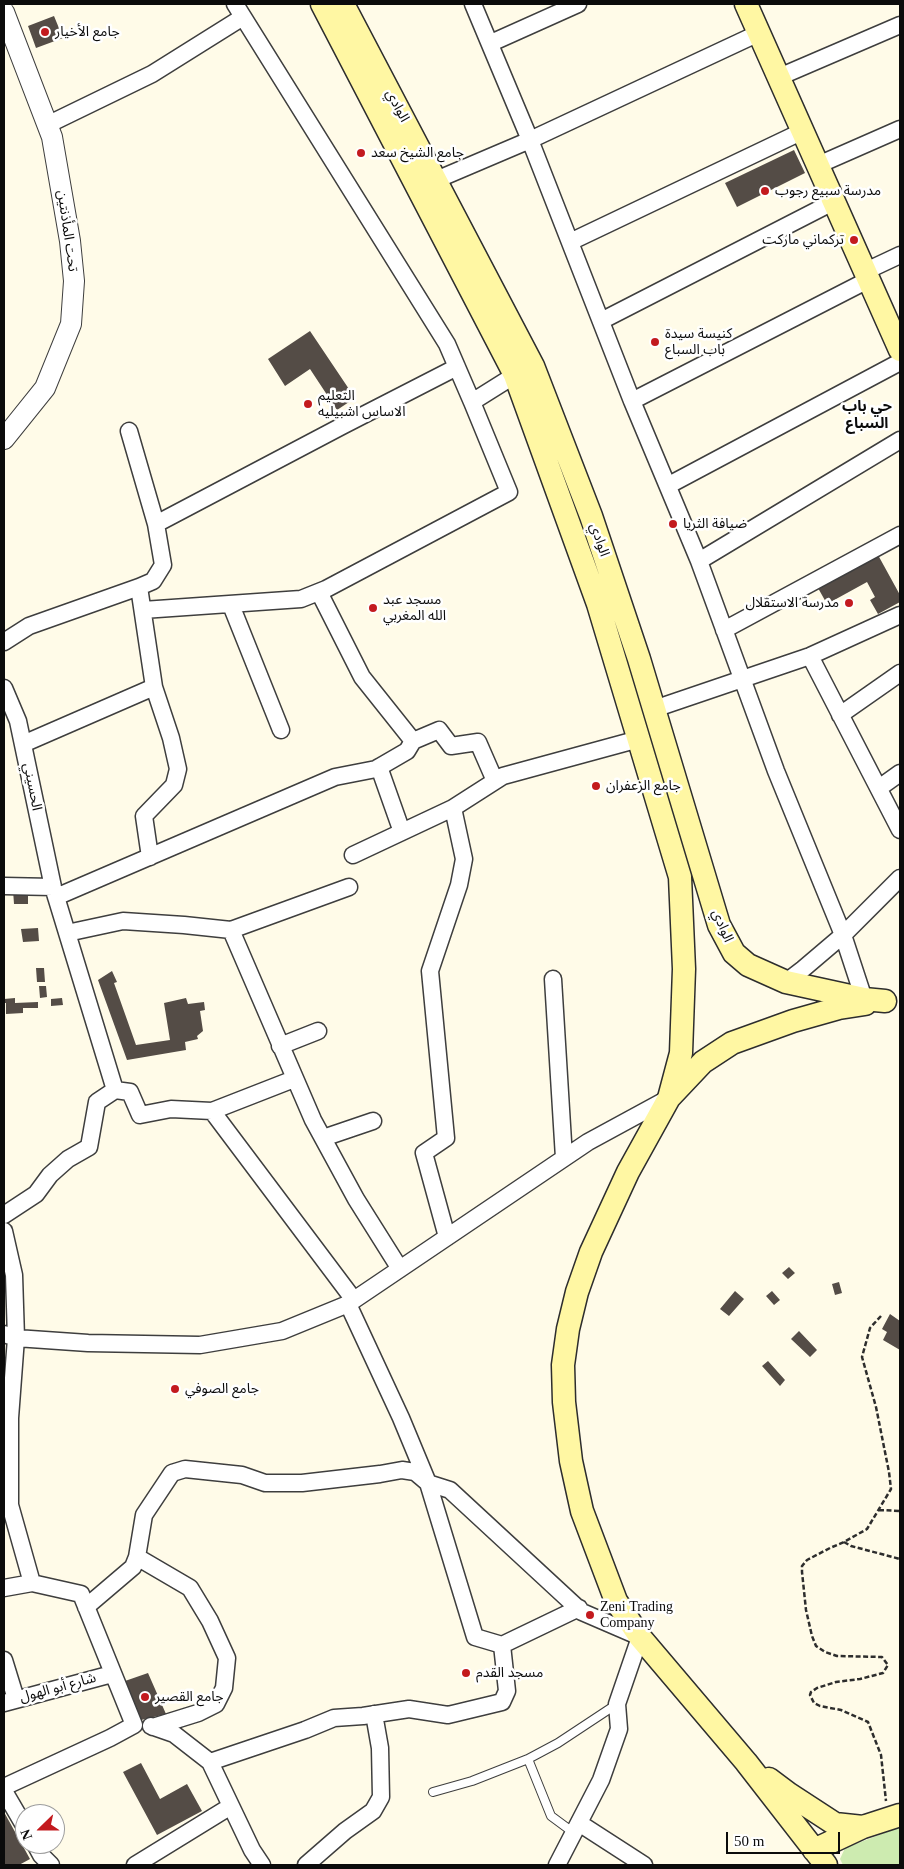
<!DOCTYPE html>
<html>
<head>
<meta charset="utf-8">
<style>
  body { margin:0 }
  #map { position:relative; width:904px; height:1869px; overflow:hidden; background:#fffbe8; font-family:"Times New Roman",serif }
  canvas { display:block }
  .frame { position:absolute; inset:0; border:5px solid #0b0b0b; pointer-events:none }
  .north { position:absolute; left:15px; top:1804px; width:50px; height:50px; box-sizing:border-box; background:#fff; border:1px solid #9d9d9d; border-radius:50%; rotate:248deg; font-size:14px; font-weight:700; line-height:20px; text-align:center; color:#0b0b0b }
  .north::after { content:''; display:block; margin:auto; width:18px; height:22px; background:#c31a1e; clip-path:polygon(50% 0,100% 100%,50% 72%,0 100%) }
  .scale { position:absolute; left:726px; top:1832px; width:114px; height:22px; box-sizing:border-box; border:2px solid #0b0b0b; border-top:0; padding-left:6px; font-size:15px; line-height:18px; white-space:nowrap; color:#0b0b0b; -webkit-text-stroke:4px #fff; paint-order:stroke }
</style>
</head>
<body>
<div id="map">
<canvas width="904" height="1869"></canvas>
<div class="frame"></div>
<div class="north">N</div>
<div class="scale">50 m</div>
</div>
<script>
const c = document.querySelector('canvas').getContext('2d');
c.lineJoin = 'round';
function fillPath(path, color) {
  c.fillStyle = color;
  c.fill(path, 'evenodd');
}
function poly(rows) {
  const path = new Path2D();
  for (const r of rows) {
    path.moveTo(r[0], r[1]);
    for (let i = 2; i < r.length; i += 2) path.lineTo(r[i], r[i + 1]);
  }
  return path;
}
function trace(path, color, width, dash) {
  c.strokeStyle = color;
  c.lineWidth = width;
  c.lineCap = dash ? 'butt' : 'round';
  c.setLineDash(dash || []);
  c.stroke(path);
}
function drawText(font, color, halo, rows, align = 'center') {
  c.font = font + ' "Times New Roman","Noto Sans Arabic",serif';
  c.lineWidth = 5;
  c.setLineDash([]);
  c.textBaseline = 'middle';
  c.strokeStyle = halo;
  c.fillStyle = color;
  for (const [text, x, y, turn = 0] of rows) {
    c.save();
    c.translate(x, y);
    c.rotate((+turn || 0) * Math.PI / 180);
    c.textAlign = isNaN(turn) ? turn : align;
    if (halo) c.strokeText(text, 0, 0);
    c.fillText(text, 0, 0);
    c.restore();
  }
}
fillPath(poly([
  [900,1827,900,1865,843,1865,840,1859,845,1848]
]), '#cdebb0');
fillPath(poly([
  [54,16,63,38,36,48,28,26],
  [794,150,805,173,737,207,725,183],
  [310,331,355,398,337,410,310,369,285,386,268,359],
  [878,555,900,595,900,602,878,614,870,600,875,597,867,582,827,604,818,588],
  [13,890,28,890,28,904,14,904],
  [38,928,39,941,23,942,21,929],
  [36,968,44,968,45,982,37,982],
  [112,971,117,982,114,983,136,1045,170,1040,164,1003,186,998,188,1004,204,1002,205,1010,200,1011,203,1031,197,1036,198,1039,185,1042,186,1050,127,1060,98,980],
  [39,986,46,986,47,997,40,998],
  [15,998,15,1003,38,1002,38,1008,23,1008,23,1013,6,1014,6,1003,4,1003,4,999],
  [62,998,63,1005,51,1006,51,999],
  [789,1267,795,1273,788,1279,782,1273],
  [839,1282,842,1293,835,1295,832,1284],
  [735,1291,744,1299,729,1316,720,1309],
  [772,1291,780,1300,774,1305,766,1296],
  [890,1314,900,1321,900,1350,883,1340,887,1332,882,1329],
  [799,1331,817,1350,810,1357,791,1339],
  [768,1361,785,1380,780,1386,762,1366],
  [148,1673,166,1714,141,1720,125,1681],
  [141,1763,160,1799,187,1784,202,1811,157,1835,123,1772],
  [4,1812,30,1859,19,1865,4,1865]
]), '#544c46');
const service = poly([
  [528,1759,551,1816,574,1833],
  [433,1792,472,1781,528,1759,558,1743,617,1704]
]);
const minor = poly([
  [235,4,447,344,472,402,515,375],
  [473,4,530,140,632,401,699,561,776,771,843,935,864,999],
  [491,43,578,4],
  [779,77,900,25],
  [47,125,152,74,243,17],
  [818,165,900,129],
  [436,180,530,140,759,33],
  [570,242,803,131],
  [866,271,900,255],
  [601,321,835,201],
  [632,401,870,279],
  [129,431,156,524],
  [669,485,900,362],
  [699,561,900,440],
  [139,587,153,581,163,565,156,524,342,426,457,367],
  [319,592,362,677,413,741],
  [231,605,281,730],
  [143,610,301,599,326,589,509,492,472,402],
  [724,630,900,535],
  [4,642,29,626,139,587,154,687,23,744],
  [810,656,900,830],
  [4,688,18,721,53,887,115,1090,130,1092,140,1115,171,1109,212,1111,354,1300],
  [654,709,810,656,900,615],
  [840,715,900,673],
  [379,767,402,832],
  [879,788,900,773],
  [353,855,453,808],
  [150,857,144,816,174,785,178,769,171,738,154,687],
  [4,886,53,887],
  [56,897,335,777,376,769,407,751,413,741,439,730,451,746,478,742,495,781],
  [231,930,349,887],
  [67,933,123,921,184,925,231,930,313,1120,356,1199,400,1269],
  [553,979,564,1158],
  [786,982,803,969,843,935,900,878],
  [280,1046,318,1031],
  [212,1111,294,1079],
  [323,1138,373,1121],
  [4,1215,36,1194,50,1175,68,1159,89,1147,97,1102,115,1090],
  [4,1231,14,1275,16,1338,10,1418,10,1505,32,1583],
  [447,1237,424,1153,446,1138,430,971,459,885,464,859,453,808,503,776,639,739],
  [4,1334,16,1338,88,1343,200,1345,282,1331,348,1304],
  [137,1557,190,1588,210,1621,227,1658,224,1688,216,1704,198,1713,153,1727],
  [4,1588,32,1583,81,1594,134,1725,110,1738,4,1787],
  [86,1607,133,1567,137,1557,144,1515,172,1473,185,1469,242,1475,265,1483,302,1483,380,1474,402,1470,415,1472,428,1483,475,1637,502,1645,507,1691,502,1702,448,1715,409,1709,363,1716,334,1718,305,1730,210,1762,252,1850,262,1865],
  [502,1645,579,1608],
  [4,1660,16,1699],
  [4,1703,112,1674],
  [151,1726,174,1734,210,1762],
  [4,1791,25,1827],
  [579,1823,644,1865],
  [35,1844,41,1855,51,1865],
  [135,1865,231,1806],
  [306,1865,345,1831,373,1811,381,1797,380,1748,374,1714],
  [557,1865,601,1780,619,1729,617,1704,640,1637,582,1612,450,1490,428,1483,401,1418,348,1304,588,1142,669,1098]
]);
const tertiary = poly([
  [4,12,52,137,70,241,74,281,71,324,45,388,4,439]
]);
const secondary = poly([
  [322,4,515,375,598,604,680,877,684,969,681,1053,669,1098],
  [343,4,533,366,591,516,639,659,719,925,734,953,748,965,786,982,864,999,885,1001],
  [746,4,900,350],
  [769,1779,789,1794,835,1824,863,1827,900,1815],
  [814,1850,863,1827],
  [826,1865,746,1762,640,1637,616,1601,582,1511,571,1461,564,1402,563,1365,568,1329,577,1292,591,1252,628,1172,669,1098,703,1062,732,1043,793,1021,839,1008,865,1004]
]);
trace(service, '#3e3e3e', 10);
trace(minor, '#3e3e3e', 19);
trace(tertiary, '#3e3e3e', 22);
trace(secondary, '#2d2d2d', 25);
trace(poly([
  [881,1316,870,1328,862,1357,876,1407,889,1472,891,1489,867,1529,844,1542,830,1548,807,1560,802,1566,802,1572,806,1610,812,1636,816,1646,825,1652,837,1656,882,1657,888,1665,883,1673,860,1679,836,1682,817,1688,811,1692,810,1695,814,1703,820,1706,841,1710,868,1722,881,1755,886,1801],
  [879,1510,900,1511],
  [844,1542,851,1546,900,1559]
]), '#2d2d2d', 2.5, [5, 2.5]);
trace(service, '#fff', 8);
trace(minor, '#fff', 16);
trace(tertiary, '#fff', 20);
trace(secondary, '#fff7a3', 22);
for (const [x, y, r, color] of [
  [45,32,5,"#c31a1e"],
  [361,153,5,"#c31a1e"],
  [765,191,5,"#c31a1e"],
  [854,240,5,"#c31a1e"],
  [655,342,5,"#c31a1e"],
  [308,404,5,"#c31a1e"],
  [673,524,5,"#c31a1e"],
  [849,603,5,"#c31a1e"],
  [373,608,5,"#c31a1e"],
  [596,786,5,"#c31a1e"],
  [175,1389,5,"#c31a1e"],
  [590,1615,5,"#c31a1e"],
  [466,1673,5,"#c31a1e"],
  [145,1697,5,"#c31a1e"]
]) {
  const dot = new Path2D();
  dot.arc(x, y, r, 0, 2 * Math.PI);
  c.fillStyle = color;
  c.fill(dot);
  trace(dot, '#fff', 2);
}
drawText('14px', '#0b0b0b', '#fff', [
  ["جامع الأخيار",55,32],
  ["جامع الشيخ سعد",371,153],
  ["مدرسة سبيع رجوب",775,191],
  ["تركماني ماركت",844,240,"right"],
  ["كنيسة سيدة",665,334],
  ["باب السباع",665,350],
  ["التعلیم",318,396],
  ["الاساس اشبیلیه",318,412],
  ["ضيافة الثريا",683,524],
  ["مسجد عبد",383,600],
  ["الله المغربي",383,616],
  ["مدرسة الاستقلال",839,603,"right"],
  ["جامع الزعفران",606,786],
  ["جامع الصوفي",185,1389],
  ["Zeni Trading",600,1607],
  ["Company",600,1623],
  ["مسجد القدم",476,1673],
  ["جامع القصير",155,1697]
], 'left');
drawText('14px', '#0b0b0b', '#fff', [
  ["الوادي",397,106,62],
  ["تحت المأذنتين",67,231,82],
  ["الوادي",599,540,71],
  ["الحسيني",32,787,79],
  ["الوادي",722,926,67],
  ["شارع أبو الهول",58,1688,-15]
]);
drawText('bold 15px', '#0b0b0b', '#fff', [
  ["حي باب",867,407],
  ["السباع",867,424]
]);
</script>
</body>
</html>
